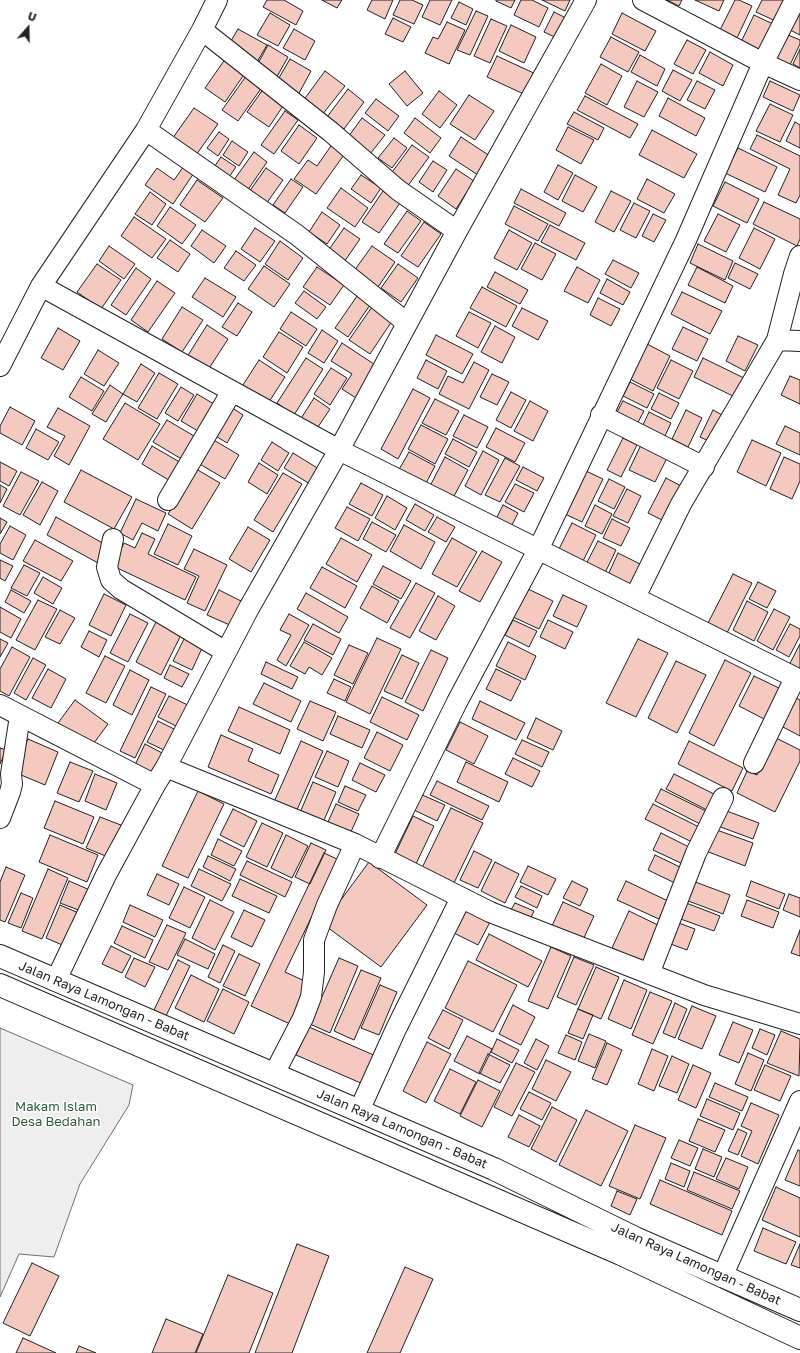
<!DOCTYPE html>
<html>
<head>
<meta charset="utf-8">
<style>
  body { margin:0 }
  #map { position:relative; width:800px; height:1353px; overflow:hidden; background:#fff; font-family:"Golos Text",sans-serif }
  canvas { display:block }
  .north { position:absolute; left:8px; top:8px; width:40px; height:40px; -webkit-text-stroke:3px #fff; paint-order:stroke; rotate:20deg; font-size:11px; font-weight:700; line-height:16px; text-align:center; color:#222 }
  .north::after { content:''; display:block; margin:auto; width:14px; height:18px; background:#222; clip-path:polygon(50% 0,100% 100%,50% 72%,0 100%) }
</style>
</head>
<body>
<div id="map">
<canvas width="800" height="1353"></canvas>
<div class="north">U</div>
</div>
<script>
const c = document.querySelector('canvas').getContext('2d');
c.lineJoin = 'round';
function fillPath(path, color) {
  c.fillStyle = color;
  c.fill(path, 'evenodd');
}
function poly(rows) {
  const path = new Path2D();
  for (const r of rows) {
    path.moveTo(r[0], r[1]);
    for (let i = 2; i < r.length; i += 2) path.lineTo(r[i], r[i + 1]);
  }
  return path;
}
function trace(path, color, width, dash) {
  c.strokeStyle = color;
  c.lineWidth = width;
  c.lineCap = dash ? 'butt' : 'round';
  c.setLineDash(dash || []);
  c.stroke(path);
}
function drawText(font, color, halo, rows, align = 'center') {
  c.font = font + ' "Golos Text",sans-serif';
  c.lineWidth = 3;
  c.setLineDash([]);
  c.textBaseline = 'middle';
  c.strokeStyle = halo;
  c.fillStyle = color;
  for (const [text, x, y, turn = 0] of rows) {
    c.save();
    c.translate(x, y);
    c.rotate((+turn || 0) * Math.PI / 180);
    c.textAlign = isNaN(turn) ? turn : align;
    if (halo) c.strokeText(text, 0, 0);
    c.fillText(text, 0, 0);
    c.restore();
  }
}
const green = poly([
  [0,1028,133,1085,129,1105,80,1184,54,1257,19,1254,0,1297,0,1028]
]);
fillPath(green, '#eee');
trace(green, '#6f6f6f', 1);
const building = poly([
  [267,0,284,0,303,11,296,25,263,7,267,0],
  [322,0,342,0,337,8,322,0],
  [372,0,393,0,385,19,367,10,372,0],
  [400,0,412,0,423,5,414,24,393,15,400,0],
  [430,0,452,0,440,25,422,17,430,0],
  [496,0,515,0,511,8,496,1,496,0],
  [521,0,532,0,548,8,539,27,514,15,521,0],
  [542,0,570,0,565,11,542,0],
  [667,0,682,0,679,6,667,0],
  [695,0,724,0,719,11,695,0],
  [735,0,739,0,752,6,737,38,720,30,735,0],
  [762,0,793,0,782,24,756,12,762,0],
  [800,0,800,35,784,27,800,0],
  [459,2,473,9,466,25,451,18,459,2],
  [476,11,488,16,470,55,457,50,476,11],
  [554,12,570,20,561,40,544,32,554,12],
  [270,13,290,25,278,46,257,35,270,13],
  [622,13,656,31,645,51,612,34,622,13],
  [754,15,777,26,764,54,741,42,754,15],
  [393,18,411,27,403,42,385,34,393,18],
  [491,19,507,26,490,63,474,56,491,19],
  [447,22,465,30,449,64,425,53,433,37,438,39,447,22],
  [511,25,536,37,524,63,499,51,511,25],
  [238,29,267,45,257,62,228,46,238,29],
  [294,29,315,41,305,60,283,48,294,29],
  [781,32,800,40,800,44,788,69,768,59,781,32],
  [611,37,639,52,628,72,600,57,611,37],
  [687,40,706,50,693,74,674,64,687,40],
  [268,45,288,57,275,80,255,69,268,45],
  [800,49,800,68,793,64,800,49],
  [710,52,733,65,723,86,699,73,710,52],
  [228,55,248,69,225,102,205,88,228,55],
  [640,55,665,69,657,86,631,72,640,55],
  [497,56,538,75,528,96,487,77,497,56],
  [290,59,311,71,298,95,276,83,290,59],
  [601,64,622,76,607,105,585,93,601,64],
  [673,70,692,80,680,101,662,91,673,70],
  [325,71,345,86,322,115,303,101,325,71],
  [405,71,423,93,407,106,389,84,405,71],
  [249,72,265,83,238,121,222,110,249,72],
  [637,81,658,92,644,117,624,107,637,81],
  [697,81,715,90,705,109,687,100,697,81],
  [770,81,800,95,793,111,763,97,770,81],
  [264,88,285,103,269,127,247,112,264,88],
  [348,89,364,102,344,129,327,117,348,89],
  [439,91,457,105,440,128,422,114,439,91],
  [469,95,494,111,475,140,450,124,469,95],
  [585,96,638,124,630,138,577,110,585,96],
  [668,98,705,118,696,136,659,116,668,98],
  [376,99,399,116,388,131,365,113,376,99],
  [770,104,793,115,780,142,756,131,770,104],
  [194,108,218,124,194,158,170,142,194,108],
  [285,111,298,120,274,154,261,145,285,111],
  [574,112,604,128,598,140,567,124,574,112],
  [362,118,385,135,370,154,348,137,362,118],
  [415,118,441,138,430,153,404,133,415,118],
  [795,122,800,125,800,148,786,141,795,122],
  [299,125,317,138,299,164,281,151,299,125],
  [568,127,594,140,581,164,556,150,568,127],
  [652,130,697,154,684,178,639,155,652,130],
  [219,132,229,139,218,156,207,148,219,132],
  [757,135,800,156,800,195,796,203,778,195,790,169,750,149,757,135],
  [461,137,493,158,481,177,449,156,461,137],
  [394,138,407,148,392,168,378,158,394,138],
  [232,141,248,152,239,166,223,155,232,141],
  [333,143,346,152,316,194,294,179,308,160,317,166,333,143],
  [412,145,429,157,407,187,390,175,412,145],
  [738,148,777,167,765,192,725,173,738,148],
  [254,152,267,162,245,194,231,184,254,152],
  [221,157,236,167,227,180,212,170,221,157],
  [433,161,447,170,433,192,419,182,433,161],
  [558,165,573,173,558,200,544,192,558,165],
  [184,166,194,173,173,204,145,185,157,168,174,180,184,166],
  [266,168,283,180,266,204,249,192,266,168],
  [456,169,474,181,456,209,438,196,456,169],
  [361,175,381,188,371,203,351,189,361,175],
  [575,175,597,187,583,212,562,201,575,175],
  [291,179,303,187,285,213,273,205,291,179],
  [647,179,675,194,664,213,637,199,647,179],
  [197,180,223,198,205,222,180,205,197,180],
  [725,182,759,199,747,223,713,206,725,182],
  [341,188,368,208,355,227,327,208,341,188],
  [521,189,566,213,559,226,514,203,521,189],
  [383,191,400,203,379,233,362,222,383,191],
  [611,191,631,201,614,232,595,222,611,191],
  [150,192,166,204,152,225,135,214,150,192],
  [764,202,800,219,800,239,797,246,753,224,764,202],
  [634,203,650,211,636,238,620,230,634,203],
  [514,206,548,224,538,241,505,224,514,206],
  [170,207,196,225,182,244,157,226,170,207],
  [407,211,421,221,398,253,384,244,407,211],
  [322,212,340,225,327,244,309,232,322,212],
  [653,214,666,220,654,242,642,236,653,214],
  [718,214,740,225,726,252,704,241,718,214],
  [134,217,166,239,152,258,121,236,134,217],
  [424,222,441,234,418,267,401,256,424,222],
  [550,225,585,243,576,260,541,242,550,225],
  [255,228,275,241,260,262,241,249,255,228],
  [344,228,360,239,344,262,328,251,344,228],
  [754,228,775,239,760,269,739,258,754,228],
  [202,230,226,246,214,263,191,246,202,230],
  [509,230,532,243,517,270,494,258,509,230],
  [170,240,190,254,178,272,157,258,170,240],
  [280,241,303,258,288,280,265,264,280,241],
  [535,243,556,254,542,280,521,269,535,243],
  [698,244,733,261,725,280,690,263,698,244],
  [109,246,135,264,124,279,99,261,109,246],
  [372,246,395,262,378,287,354,271,372,246],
  [236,251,256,265,244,281,224,268,236,251],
  [613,260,639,273,631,288,605,274,613,260],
  [735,263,758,274,750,289,728,278,735,263],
  [97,264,121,280,101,309,77,292,97,264],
  [398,264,418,278,401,302,381,288,398,264],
  [264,266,290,284,274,307,248,289,264,266],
  [317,267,344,285,330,305,303,287,317,267],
  [577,267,600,280,588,303,564,291,577,267],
  [697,267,733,286,725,303,688,285,697,267],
  [136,268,151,279,126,315,111,305,136,268],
  [495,272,528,290,520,304,487,287,495,272],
  [205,278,236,297,223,317,192,297,205,278],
  [607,279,630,292,623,305,600,293,607,279],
  [157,281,175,293,148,332,131,320,157,281],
  [482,287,517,306,506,327,470,308,482,287],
  [304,291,326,307,317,319,295,303,304,291],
  [682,292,722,311,710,334,671,314,682,292],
  [357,296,370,305,348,337,335,328,357,296],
  [598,298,620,309,611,326,590,315,598,298],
  [238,303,252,312,237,336,222,327,238,303],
  [182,307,203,320,182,352,162,339,182,307],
  [372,307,392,321,370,354,349,340,372,307],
  [522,308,548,321,538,340,512,326,522,308],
  [291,312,317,329,306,346,280,329,291,312],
  [469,312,491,323,478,348,456,336,469,312],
  [207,325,228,339,208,370,187,357,207,325],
  [495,326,515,337,502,363,481,352,495,326],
  [683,327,708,339,697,361,672,349,683,327],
  [58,328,80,341,63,370,41,358,58,328],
  [322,330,338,341,324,363,308,353,322,330],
  [279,332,303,347,287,373,263,357,279,332],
  [436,335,473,354,462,374,426,355,436,335],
  [738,336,758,345,745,371,726,361,738,336],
  [342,343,377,366,356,398,342,389,352,374,331,361,342,343],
  [647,344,670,356,653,391,630,379,647,344],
  [98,350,119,363,104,386,84,374,98,350],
  [306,358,323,369,294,415,277,403,306,358],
  [703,358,750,381,741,400,694,377,703,358],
  [259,360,285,377,267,405,241,388,259,360],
  [426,360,447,371,438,389,417,378,426,360],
  [671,360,693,371,679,399,657,388,671,360],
  [474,362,489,370,469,409,439,394,448,376,463,383,474,362],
  [141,364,155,373,137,402,123,394,141,364],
  [331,368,347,378,330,405,314,394,331,368],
  [159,373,178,384,157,419,138,408,159,373],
  [492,374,509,382,497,405,480,397,492,374],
  [790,376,800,380,800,404,781,395,790,376],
  [81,377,104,391,92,411,69,397,81,377],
  [630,382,654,394,647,408,623,396,630,382],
  [110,385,123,394,106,422,92,414,110,385],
  [181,387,194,395,178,421,165,413,181,387],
  [413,389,430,398,398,459,381,449,413,389],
  [511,392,526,400,511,428,496,420,511,392],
  [659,393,679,403,671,419,651,409,659,393],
  [197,394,219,407,203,434,181,421,197,394],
  [314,398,330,409,316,430,300,420,314,398],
  [435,399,459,411,446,435,422,423,435,399],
  [530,401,548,411,533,441,514,431,530,401],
  [623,401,644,411,637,424,616,414,623,401],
  [125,403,160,424,138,460,103,439,125,403],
  [10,407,35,421,22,445,0,433,0,426,10,407],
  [231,407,243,415,227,443,214,435,231,407],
  [58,408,90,426,69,465,54,456,65,436,47,427,58,408],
  [686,410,702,418,688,447,672,439,686,410],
  [713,410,726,417,713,443,700,437,713,410],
  [649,412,671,423,664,438,642,427,649,412],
  [464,415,488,427,477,448,453,436,464,415],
  [167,420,199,439,185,461,153,442,167,420],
  [421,425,448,439,435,464,408,449,421,425],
  [785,426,800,433,800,455,776,444,785,426],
  [496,428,525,443,515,462,486,447,496,428],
  [36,429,59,442,48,460,26,448,36,429],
  [623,438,637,445,621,477,607,470,623,438],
  [212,439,239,455,225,479,198,463,212,439],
  [453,439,477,452,469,467,445,454,453,439],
  [752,440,781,453,766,486,737,472,752,440],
  [272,442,289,453,278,471,261,460,272,442],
  [641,445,667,458,655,482,629,470,641,445],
  [152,446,183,464,172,482,142,464,152,446],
  [483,451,499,460,481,495,465,486,483,451],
  [409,452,435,466,424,487,397,473,409,452],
  [293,453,319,469,310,484,284,468,293,453],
  [445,457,468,470,453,498,430,486,445,457],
  [784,457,800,464,800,481,792,499,770,489,784,457],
  [505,458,520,466,500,502,485,495,505,458],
  [0,462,17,471,9,486,0,481,0,462],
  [259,463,278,475,267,494,248,482,259,463],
  [523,467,544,478,537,491,516,480,523,467],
  [196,469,220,483,192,529,168,514,196,469],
  [81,470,132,497,114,529,64,502,81,470],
  [586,471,603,479,582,522,565,514,586,471],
  [21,472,39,481,20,515,3,506,21,472],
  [283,473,302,484,273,532,254,520,283,473],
  [666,478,681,486,664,521,648,513,666,478],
  [609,479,625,487,614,509,598,501,609,479],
  [42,482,58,491,40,525,23,515,42,482],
  [361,483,383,495,372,516,349,504,361,483],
  [515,484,534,493,524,512,505,502,515,484],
  [0,485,7,489,0,503,0,485],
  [627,489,641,496,628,523,613,516,627,489],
  [387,496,407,508,395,530,375,518,387,496],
  [136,499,166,513,158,531,142,523,133,540,120,533,136,499],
  [415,504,434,515,425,531,406,520,415,504],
  [503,505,518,513,509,531,494,523,503,505],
  [595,505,612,514,602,534,585,526,595,505],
  [347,507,370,519,358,541,335,528,347,507],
  [56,517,108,546,98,563,47,535,56,517],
  [437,517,455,527,446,542,428,532,437,517],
  [0,518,7,522,0,534,0,518],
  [612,519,630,528,621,546,603,538,612,519],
  [372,522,396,535,386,552,363,539,372,522],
  [572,523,596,535,581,565,557,553,572,523],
  [168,524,192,536,178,565,154,554,168,524],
  [404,525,435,542,421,569,390,551,404,525],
  [10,526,26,535,13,560,0,553,0,544,10,526],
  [248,527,270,540,251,572,229,559,248,527],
  [142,533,155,539,148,554,196,577,185,600,113,566,124,543,135,548,142,533],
  [341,538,372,555,357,582,326,564,341,538],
  [452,538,477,552,457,587,432,574,452,538],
  [35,540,73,561,61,581,23,561,35,540],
  [598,541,616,550,604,575,585,566,598,541],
  [194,549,227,565,205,611,187,603,199,576,184,569,194,549],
  [482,551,502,562,480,602,459,591,482,551],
  [618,553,642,565,631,589,607,577,618,553],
  [0,560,13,566,5,581,0,578,0,560],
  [24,565,40,573,27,596,11,588,24,565],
  [383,566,411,581,401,599,373,584,383,566],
  [322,567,357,586,345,608,310,588,322,567],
  [733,574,752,583,727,633,708,623,733,574],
  [43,577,62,588,53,604,34,593,43,577],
  [758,582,776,591,767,608,749,599,758,582],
  [416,583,435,593,410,638,390,628,416,583],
  [372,586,399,601,387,623,360,608,372,586],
  [526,588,553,601,539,629,513,617,526,588],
  [11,590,31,601,24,613,5,602,11,590],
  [219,590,243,602,232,626,207,615,219,590],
  [306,593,348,617,339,633,297,609,306,593],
  [104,594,126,605,111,636,89,625,104,594],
  [563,595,587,606,577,627,553,616,563,595],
  [438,596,455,606,436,640,419,631,438,596],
  [38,600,57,609,35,650,16,640,38,600],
  [747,601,768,612,754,641,733,630,747,601],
  [0,607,21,619,11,638,0,632,0,607],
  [774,609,790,617,773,650,757,641,774,609],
  [60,610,75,618,60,644,45,637,60,610],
  [130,614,148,623,128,662,110,653,130,614],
  [289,614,309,625,286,666,277,660,291,635,280,630,289,614],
  [157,620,182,633,161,675,136,662,157,620],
  [513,620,537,631,529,647,505,635,513,620],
  [548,620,573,632,565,649,540,637,548,620],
  [313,624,341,639,333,655,304,640,313,624],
  [790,624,800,629,800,636,789,657,776,650,790,624],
  [89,631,107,640,99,657,81,647,89,631],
  [185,637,203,646,192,670,173,661,185,637],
  [377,638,401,649,370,714,346,702,377,638],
  [0,639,8,643,0,657,0,639],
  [638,639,668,653,636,717,606,703,638,639],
  [304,642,332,658,322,675,309,667,305,674,290,666,304,642],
  [508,642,536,656,525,680,496,666,508,642],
  [800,644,800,672,788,667,800,644],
  [349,645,368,653,353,684,334,675,349,645],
  [12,647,30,657,9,696,0,691,0,669,12,647],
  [431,650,448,658,423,711,405,702,431,650],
  [402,655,419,663,402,699,384,691,402,655],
  [105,656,125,666,106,703,86,693,105,656],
  [33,658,46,665,26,700,14,693,33,658],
  [725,660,751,673,714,746,689,733,725,660],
  [676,661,706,675,677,733,648,718,676,661],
  [266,662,298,677,292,689,261,674,266,662],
  [170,665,189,674,182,687,164,678,170,665],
  [48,669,66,679,51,708,32,698,48,669],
  [496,669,521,681,511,701,486,689,496,669],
  [130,670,149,680,132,715,113,705,130,670],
  [754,676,781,689,766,720,739,706,754,676],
  [334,679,351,687,345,701,327,693,334,679],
  [264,683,301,701,291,722,253,704,264,683],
  [151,687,166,694,135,758,120,751,151,687],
  [169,696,194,708,184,730,158,717,169,696],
  [382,697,419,715,407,740,370,722,382,697],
  [796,698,800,700,800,736,781,726,796,698],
  [75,700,108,724,91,747,58,723,75,700],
  [310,701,336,712,323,741,297,729,310,701],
  [480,701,525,723,516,740,472,719,480,701],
  [239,707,290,730,280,754,228,731,239,707],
  [338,716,370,730,362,748,330,734,338,716],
  [536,718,562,731,553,750,527,738,536,718],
  [158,721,180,732,170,753,147,742,158,721],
  [460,722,488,736,474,764,446,750,460,722],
  [377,732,403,745,390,771,364,758,377,732],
  [221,735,253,749,248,761,279,775,271,794,208,767,221,735],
  [776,738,800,750,800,761,775,812,737,793,747,771,757,775,776,738],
  [28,739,58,752,45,785,14,772,28,739],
  [522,740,549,752,542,767,515,754,522,740],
  [301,741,323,751,296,812,274,802,301,741],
  [689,741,743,768,732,791,678,764,689,741],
  [145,744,164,754,153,777,134,767,145,744],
  [0,748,6,750,0,764,0,748],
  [327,751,349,761,338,787,315,777,327,751],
  [513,758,540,771,532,787,505,774,513,758],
  [70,762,93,771,79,802,57,793,70,762],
  [466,762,508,782,499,802,457,782,466,762],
  [360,763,385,775,376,792,352,780,360,763],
  [95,774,117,783,106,810,85,801,95,774],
  [674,774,716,795,709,811,666,789,674,774],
  [437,781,489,806,482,820,430,795,437,781],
  [313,782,336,792,322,825,299,815,313,782],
  [345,786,366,795,358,811,338,802,345,786],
  [661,789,708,812,702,825,655,801,661,789],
  [198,791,224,804,188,878,162,866,198,791],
  [420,794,445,805,437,821,412,809,420,794],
  [55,801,94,817,83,844,44,828,55,801],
  [336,804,359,814,350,834,327,824,336,804],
  [653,804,703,829,696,844,645,819,653,804],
  [451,808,483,823,453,885,421,870,451,808],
  [233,809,257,821,244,847,220,835,233,809],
  [724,810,759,823,753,839,718,826,724,810],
  [413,816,434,826,415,866,394,856,413,816],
  [100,817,126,827,113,859,86,848,100,817],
  [262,823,283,833,267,867,246,857,262,823],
  [714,829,753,843,745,866,706,851,714,829],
  [661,833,691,848,683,864,653,850,661,833],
  [50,835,98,855,87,882,39,862,50,835],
  [286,835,308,846,292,878,271,868,286,835],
  [218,839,242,851,234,866,211,855,218,839],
  [311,843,326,850,310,884,295,877,311,843],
  [474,851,492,860,478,888,460,880,474,851],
  [324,853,339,860,285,972,309,983,290,1024,251,1006,324,853],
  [655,855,684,869,677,884,648,870,655,855],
  [208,856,236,869,230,881,203,867,208,856],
  [247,861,292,882,285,897,240,875,247,861],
  [369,862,427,905,381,967,323,924,369,862],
  [495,862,519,874,505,903,481,891,495,862],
  [528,866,556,879,548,895,520,882,528,866],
  [6,867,25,875,5,922,0,920,0,882,6,867],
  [48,869,68,878,42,939,22,931,48,869],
  [199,869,231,884,222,901,191,886,199,869],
  [157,874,179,884,169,905,147,895,157,874],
  [240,879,277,896,269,913,232,896,240,879],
  [690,880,730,895,723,914,683,899,690,880],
  [69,881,92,891,84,912,60,903,69,881],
  [572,881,588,889,580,906,563,898,572,881],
  [626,881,668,901,659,919,617,900,626,881],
  [751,881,785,894,779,909,746,896,751,881],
  [521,886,542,896,537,908,515,897,521,886],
  [184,887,205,897,190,928,169,918,184,887],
  [21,893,33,898,21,928,8,923,21,893],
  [789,894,800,898,800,917,783,910,789,894],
  [210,900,234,912,215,950,192,938,210,900],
  [747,900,779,912,773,928,741,916,747,900],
  [681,901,720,916,714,931,675,917,681,901],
  [563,902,594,916,582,942,551,928,563,902],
  [515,903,534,911,529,922,509,913,515,903],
  [60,905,81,914,67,947,46,938,60,905],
  [130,905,163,920,155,937,123,922,130,905],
  [462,908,490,922,478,945,450,931,462,908],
  [244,910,265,920,252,947,231,937,244,910],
  [629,911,664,928,646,964,612,948,629,911],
  [673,921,695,929,687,950,665,942,673,921],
  [167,925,186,933,168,970,149,962,167,925],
  [122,926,153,940,145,958,114,943,122,926],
  [800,930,800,956,791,953,800,930],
  [489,934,542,961,528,987,476,960,489,934],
  [185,939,215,954,208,969,177,955,185,939],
  [223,945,235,951,220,983,208,977,223,945],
  [111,946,131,956,122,973,102,964,111,946],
  [551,947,571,956,548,1009,528,1001,551,947],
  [239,954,260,964,245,996,223,986,239,954],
  [574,957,594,965,576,1005,557,997,574,957],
  [134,958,155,967,145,987,125,977,134,958],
  [339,958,358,966,330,1033,310,1024,339,958],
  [178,960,190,966,166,1016,154,1010,178,960],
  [468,961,517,985,493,1032,445,1008,468,961],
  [596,967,619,977,601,1019,578,1009,596,967],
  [361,970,381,978,354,1040,334,1031,361,970],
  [191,975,219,989,204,1022,175,1008,191,975],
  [624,980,647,990,631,1029,608,1019,624,980],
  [380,985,397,992,379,1035,361,1028,380,985],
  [223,989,249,1002,234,1034,207,1021,223,989],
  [650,992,672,1001,653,1044,632,1035,650,992],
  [675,1003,687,1009,675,1038,663,1033,675,1003],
  [513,1005,535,1017,521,1045,499,1034,513,1005],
  [692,1006,716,1016,702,1049,678,1039,692,1006],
  [578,1009,593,1015,583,1039,568,1033,578,1009],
  [443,1010,463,1020,449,1049,428,1038,443,1010],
  [733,1022,753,1030,739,1063,719,1055,733,1022],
  [309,1027,376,1056,363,1084,296,1055,309,1027],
  [760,1029,775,1035,767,1055,752,1048,760,1029],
  [781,1031,800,1039,799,1076,767,1063,781,1031],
  [589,1034,606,1041,595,1068,578,1061,589,1034],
  [566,1035,582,1042,575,1060,558,1053,566,1035],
  [467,1036,492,1049,480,1074,454,1061,467,1036],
  [497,1039,519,1050,512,1063,491,1052,497,1039],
  [536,1039,549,1046,537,1070,524,1063,536,1039],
  [427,1042,451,1054,426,1103,403,1091,427,1042],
  [607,1043,622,1050,607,1085,592,1079,607,1043],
  [652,1049,668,1056,654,1091,638,1084,652,1049],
  [748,1053,764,1060,751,1091,735,1084,748,1053],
  [488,1054,510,1065,500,1083,479,1073,488,1054],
  [672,1056,689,1064,677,1093,659,1086,672,1056],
  [546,1060,571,1072,556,1101,532,1089,546,1060],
  [516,1063,535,1072,512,1116,494,1107,516,1063],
  [693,1065,711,1073,696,1108,678,1100,693,1065],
  [765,1065,791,1076,780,1101,754,1090,765,1065],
  [450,1069,476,1082,460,1114,434,1101,450,1069],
  [478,1080,500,1091,482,1127,460,1116,478,1080],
  [715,1083,748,1097,742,1111,709,1097,715,1083],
  [529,1092,551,1103,542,1120,520,1109,529,1092],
  [707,1099,740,1113,733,1130,700,1116,707,1099],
  [751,1103,779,1115,758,1164,741,1156,752,1131,741,1126,751,1103],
  [552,1107,577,1120,556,1162,531,1149,552,1107],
  [586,1110,628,1131,601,1186,559,1165,586,1110],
  [519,1115,540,1126,529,1147,508,1137,519,1115],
  [698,1119,725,1130,715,1152,689,1141,698,1119],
  [635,1125,666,1138,640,1199,609,1186,635,1125],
  [738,1129,747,1133,738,1155,728,1151,738,1129],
  [679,1140,698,1148,690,1166,671,1158,679,1140],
  [703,1149,722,1157,714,1177,695,1169,703,1149],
  [798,1150,800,1151,800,1186,785,1180,798,1150],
  [726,1158,748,1167,739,1189,716,1179,726,1158],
  [671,1163,690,1171,684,1187,665,1179,671,1163],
  [694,1172,740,1191,732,1209,687,1190,694,1172],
  [660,1180,732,1211,722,1235,650,1204,660,1180],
  [776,1187,800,1198,800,1237,762,1220,776,1187],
  [617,1191,637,1199,630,1215,611,1206,617,1191],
  [763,1228,796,1242,786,1264,754,1251,763,1228],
  [297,1244,329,1256,292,1353,255,1353,297,1244],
  [800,1244,800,1268,791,1265,800,1244],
  [32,1263,59,1276,30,1336,3,1323,32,1263],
  [405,1267,433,1279,400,1353,367,1353,405,1267],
  [228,1275,273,1293,249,1353,196,1353,228,1275],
  [166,1319,203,1334,195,1353,152,1353,166,1319],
  [23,1338,56,1353,16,1353,23,1338],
  [79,1346,96,1353,76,1353,79,1346]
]);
fillPath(building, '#f3c9c0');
trace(building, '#222', 1);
const minor = poly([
  [643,0,763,63,800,80],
  [202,30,331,132,398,190,457,231],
  [146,130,297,235,407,323],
  [41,286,339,450,800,680],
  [777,340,800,341],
  [0,366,41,286,146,130,202,30,217,0],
  [601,415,704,467],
  [168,500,232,391],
  [113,539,107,567,111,580,121,589,226,652],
  [635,597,681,504,777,340,794,274,800,256],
  [0,705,155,785],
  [754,763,795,678],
  [166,767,355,844,490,912,704,995,800,1024],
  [0,818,10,792,12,784,11,774,20,716],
  [380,858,457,702,538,550,686,240,763,63,795,0],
  [649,974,696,853,723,798],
  [56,980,106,875,155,785,166,767,249,608,339,450,457,231,586,0],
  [274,1074,303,1018,311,997,314,972,314,940,327,905,355,844],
  [359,1111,396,1029,461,898],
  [722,1277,800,1101]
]);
const trunk = poly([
  [0,956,494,1169,635,1238,800,1310],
  [0,985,621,1254,800,1338]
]);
trace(minor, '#222', 22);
trace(trunk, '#222', 24);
trace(minor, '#fff', 20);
trace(trunk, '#fff', 22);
drawText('13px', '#222', '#fff', [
  ["Jalan Raya Lamongan - Babat",104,1001,23],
  ["Jalan Raya Lamongan - Babat",402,1129,23],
  ["Jalan Raya Lamongan - Babat",696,1264,24]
]);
drawText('13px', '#2f5e38', '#fff', [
  ["Makam Islam",56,1107],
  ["Desa Bedahan",56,1122]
]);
</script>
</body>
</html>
